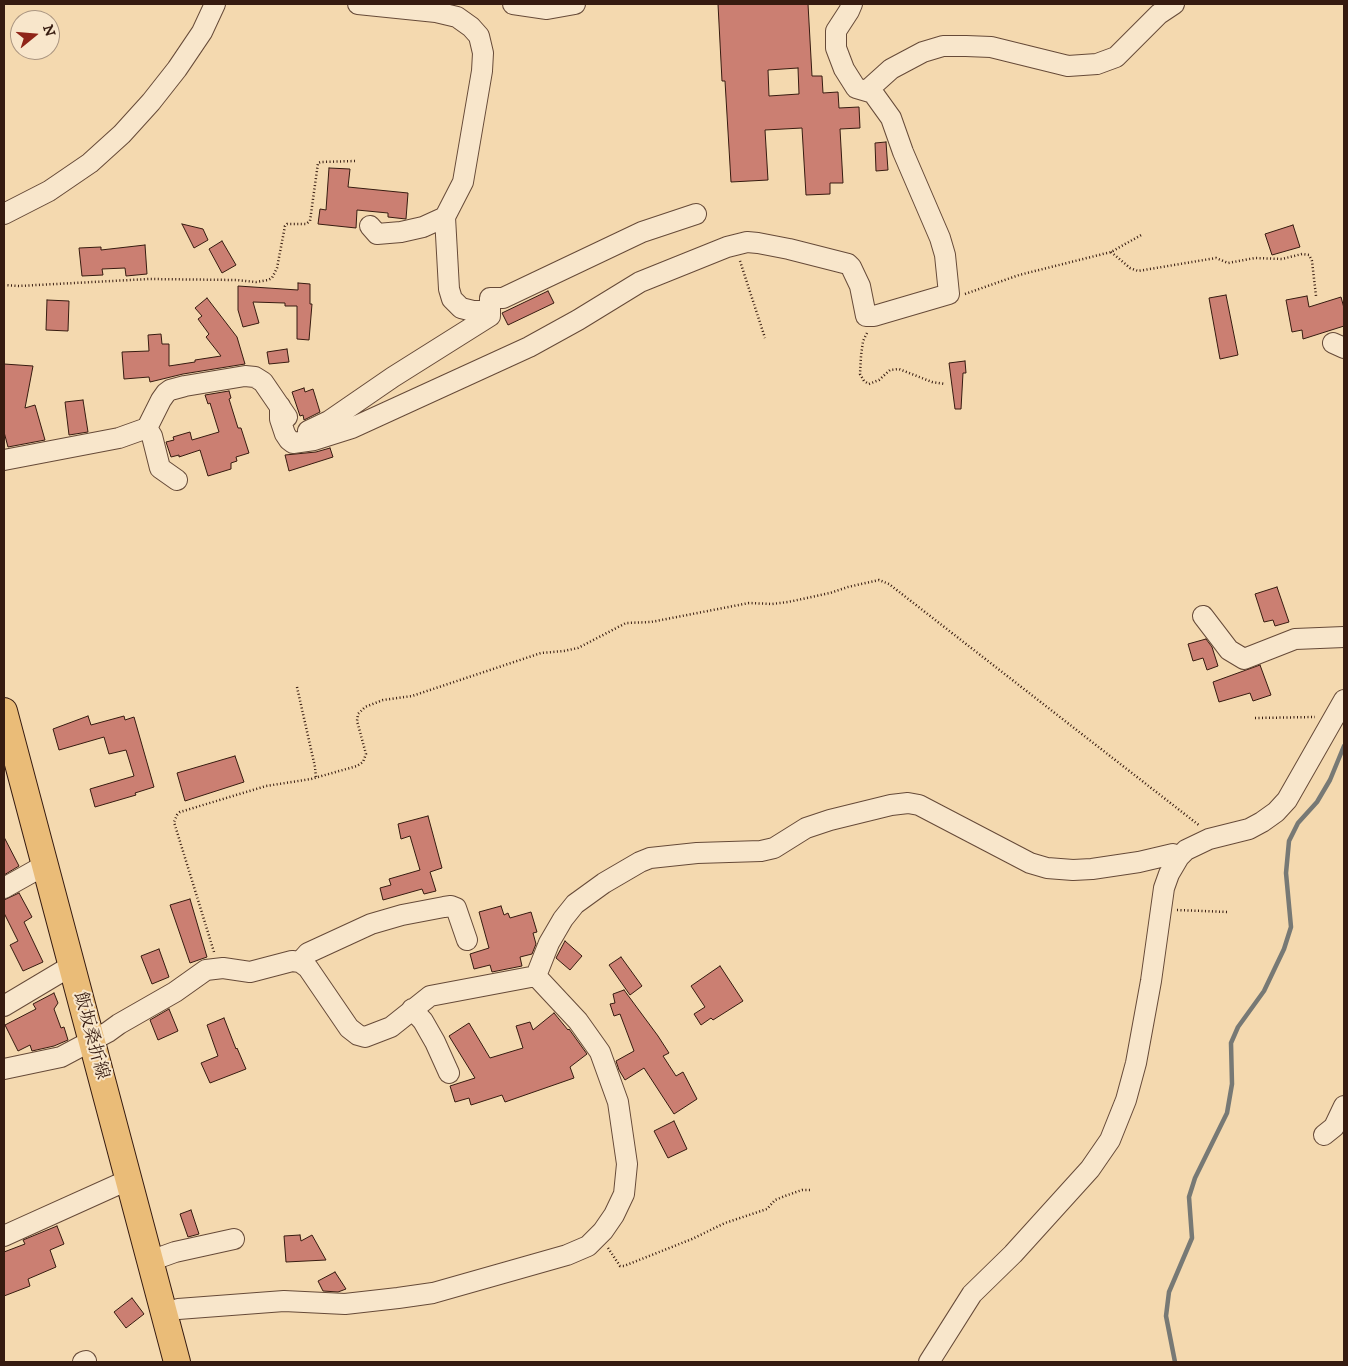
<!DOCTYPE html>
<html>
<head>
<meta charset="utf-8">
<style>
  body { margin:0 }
  #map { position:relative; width:1348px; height:1366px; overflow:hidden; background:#f4d9af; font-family:"IM FELL DW Pica",serif }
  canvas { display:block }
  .frame { position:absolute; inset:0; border:5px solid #361b10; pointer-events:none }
  .north { position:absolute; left:10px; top:10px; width:50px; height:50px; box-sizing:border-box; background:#f8e6cb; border:1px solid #aa9580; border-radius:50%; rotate:73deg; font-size:14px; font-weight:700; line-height:20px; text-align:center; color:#361b10 }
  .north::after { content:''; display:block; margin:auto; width:18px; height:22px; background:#8f2418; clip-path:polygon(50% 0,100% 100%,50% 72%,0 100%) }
</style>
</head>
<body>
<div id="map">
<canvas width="1348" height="1366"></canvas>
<div class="frame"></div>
<div class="north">N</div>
</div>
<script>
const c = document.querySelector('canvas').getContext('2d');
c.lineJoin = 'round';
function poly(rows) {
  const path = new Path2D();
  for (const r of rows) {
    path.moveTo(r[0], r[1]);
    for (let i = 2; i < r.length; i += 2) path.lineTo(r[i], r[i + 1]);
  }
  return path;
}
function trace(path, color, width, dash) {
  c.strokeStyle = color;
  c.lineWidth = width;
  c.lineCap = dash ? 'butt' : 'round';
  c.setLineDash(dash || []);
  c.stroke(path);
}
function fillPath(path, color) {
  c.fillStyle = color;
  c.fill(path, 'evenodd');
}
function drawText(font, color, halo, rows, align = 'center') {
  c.font = font + ' "IM FELL DW Pica","Noto Serif JP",serif';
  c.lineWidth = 4;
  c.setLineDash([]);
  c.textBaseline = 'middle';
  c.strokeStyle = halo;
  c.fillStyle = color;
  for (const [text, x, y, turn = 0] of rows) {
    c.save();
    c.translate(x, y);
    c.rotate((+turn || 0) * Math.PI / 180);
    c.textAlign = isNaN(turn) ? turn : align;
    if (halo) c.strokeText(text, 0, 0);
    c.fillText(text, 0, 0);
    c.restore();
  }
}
trace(poly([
  [1175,1362,1166,1316,1169,1292,1192,1238,1189,1197,1195,1178,1227,1113,1232,1084,1231,1043,1238,1027,1264,991,1284,949,1291,927,1286,873,1289,841,1298,823,1317,802,1330,780,1344,746]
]), '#777975', 4.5);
const building = poly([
  [718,4,808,4,812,76,822,76,823,93,838,92,839,108,859,107,860,128,840,129,843,183,830,183,830,194,806,195,802,128,765,130,768,180,731,182,725,81,722,81,718,4],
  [798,68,799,94,769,96,768,70,798,68],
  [886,142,888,170,876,171,875,143,886,142],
  [329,168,350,169,348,187,408,193,406,219,388,217,388,213,357,210,356,228,318,224,320,209,326,210,329,168],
  [182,224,203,229,208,240,194,248,182,224],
  [1293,225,1300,247,1272,255,1265,234,1293,225],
  [222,241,236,265,222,273,209,249,222,241],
  [145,245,147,274,126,276,125,268,102,269,103,275,82,276,79,248,101,247,101,250,145,245],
  [298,283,310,284,310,304,312,304,309,340,297,339,297,306,285,306,285,303,253,302,259,323,243,327,238,310,238,286,298,290,298,283],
  [548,291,554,303,508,325,502,313,548,291],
  [1226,295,1238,355,1220,359,1209,298,1226,295],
  [1307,296,1309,307,1341,297,1344,308,1344,326,1303,339,1302,330,1292,332,1286,300,1307,296],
  [207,298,237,337,245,364,183,374,150,382,149,377,124,379,122,352,149,351,148,335,161,334,162,344,169,344,169,366,195,362,195,360,221,356,206,337,209,334,198,319,202,316,195,308,207,298],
  [47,300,69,301,68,331,46,330,47,300],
  [287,349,289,362,269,364,267,352,287,349],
  [965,361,966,373,963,373,961,409,955,409,949,363,965,361],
  [4,364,33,366,25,408,35,405,45,440,8,447,4,432,4,364],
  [304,388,305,392,313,389,320,412,304,420,303,415,300,416,292,392,304,388],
  [229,391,231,398,229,399,238,428,241,428,249,453,236,457,237,461,231,463,231,469,208,476,200,450,179,457,179,455,171,457,166,442,174,440,173,437,190,432,192,440,219,432,210,403,208,404,205,395,229,391],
  [83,400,88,432,69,435,65,402,83,400],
  [330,448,333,457,289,471,285,455,316,452,330,448],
  [1277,587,1289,622,1275,626,1273,620,1264,622,1255,594,1277,587],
  [1206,639,1212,647,1218,666,1207,670,1203,658,1193,661,1188,644,1206,639],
  [1260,665,1271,695,1253,701,1250,693,1219,702,1213,682,1260,665],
  [88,716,91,725,124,716,125,720,134,717,154,787,135,793,136,795,95,807,90,789,134,776,126,750,109,754,104,737,59,750,53,729,88,716],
  [235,756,244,782,185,801,177,773,235,756],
  [428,816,442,868,430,872,436,891,424,894,422,889,383,900,380,888,391,885,389,879,420,870,410,836,401,839,398,824,428,816],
  [4,837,19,866,4,875,4,837],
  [19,893,32,917,24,922,43,962,23,971,10,945,18,941,4,913,4,900,19,893],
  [190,899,207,957,190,963,170,905,190,899],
  [501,906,504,915,508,913,510,918,531,912,537,932,533,933,536,944,532,954,520,957,522,966,492,972,490,965,474,969,470,954,489,948,479,912,501,906],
  [565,941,582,956,570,970,556,958,565,941],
  [159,949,169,977,152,984,141,956,159,949],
  [621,957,642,986,630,995,609,965,621,957],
  [720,966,743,1001,713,1020,711,1018,701,1025,694,1014,705,1007,691,986,720,966],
  [624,990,658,1036,669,1053,663,1056,676,1076,683,1072,697,1099,674,1114,644,1068,625,1080,619,1070,616,1061,634,1051,620,1014,614,1016,610,1004,615,1003,613,994,624,990],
  [54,993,58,1003,54,1009,61,1028,64,1027,68,1040,54,1046,32,1051,30,1045,18,1051,5,1025,36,1009,33,1004,54,993],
  [169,1009,178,1031,158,1040,150,1020,169,1009],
  [554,1013,568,1030,569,1029,587,1054,570,1067,574,1078,505,1102,502,1095,471,1105,469,1098,455,1102,450,1086,475,1078,449,1036,469,1023,490,1058,523,1048,516,1026,530,1022,533,1030,554,1013],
  [224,1018,236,1049,237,1048,246,1069,210,1083,201,1063,218,1056,207,1025,224,1018],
  [674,1121,687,1149,668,1158,654,1131,674,1121],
  [191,1210,199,1234,188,1237,180,1214,191,1210],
  [57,1226,64,1244,50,1250,56,1267,28,1279,30,1286,4,1296,4,1252,25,1244,23,1240,57,1226],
  [300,1235,301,1241,312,1235,326,1260,286,1262,284,1236,300,1235],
  [335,1272,346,1289,338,1292,323,1291,318,1281,335,1272],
  [132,1298,144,1314,126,1328,114,1312,132,1298]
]);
fillPath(building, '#cb7f72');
trace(building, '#361b10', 1);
const minor = poly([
  [358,4,436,12,457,17,471,27,479,36,483,53,482,71,463,182,445,217,449,289,452,299,461,308,473,311,488,311],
  [513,4,547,9,575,4],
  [852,4,849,11,836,31,836,48,844,69,856,88,873,93],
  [4,214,49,191,90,163,122,134,151,102,177,69,202,32,215,4],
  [370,226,377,234,401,232,423,227,445,217],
  [1333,343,1344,348],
  [280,406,280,419,285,434,289,440,293,443,314,440,352,428,529,347,578,320,640,282,727,247,747,242,758,243,789,249,848,264,851,267,860,286,866,316,874,316,949,294,945,255,940,238,903,152,891,118,873,93,871,87,891,69,923,52,943,46,966,46,991,47,1068,66,1097,64,1116,57,1159,14,1174,4],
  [147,428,152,436,160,468,177,480],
  [308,431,329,421,393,377,490,316,490,298,503,298,642,232,696,214],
  [4,460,119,438,147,428,161,400,166,393,170,390,185,386,245,376,255,377,263,382,287,417],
  [1203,616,1229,650,1244,659,1295,639,1344,637],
  [4,888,45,865],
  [300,962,308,953,371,924,402,915,444,907,451,906,456,908,467,940],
  [536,976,549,943,563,919,575,904,604,883,640,862,650,858,697,853,761,851,774,848,806,828,830,820,891,805,908,803,919,805,1030,863,1047,868,1073,870,1092,869,1139,862,1173,854],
  [4,1006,71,966],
  [412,1009,423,1021,435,1042,449,1073],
  [4,1069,61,1057,108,1032,119,1024,175,992,206,970,223,968,250,972,292,961,300,962,308,968,349,1028,358,1035,365,1037,391,1027,430,996,536,976,578,1021,600,1052,618,1102,627,1164,624,1194,614,1215,603,1231,588,1246,567,1255,433,1293,398,1298,345,1304,284,1301,178,1309,164,1313],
  [1324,1135,1334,1127,1344,1106],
  [4,1236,128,1180],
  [150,1261,175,1252,234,1239],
  [83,1362,86,1361],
  [929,1362,972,1294,1013,1254,1090,1169,1110,1140,1126,1100,1136,1063,1151,981,1164,888,1169,874,1179,857,1186,850,1209,839,1249,829,1262,822,1276,812,1287,800,1344,700]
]);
const major = poly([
  [4,711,177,1362]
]);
trace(minor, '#664a38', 22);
trace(major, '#361b10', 28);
trace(poly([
  [1111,252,1130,268,1138,271,1216,258,1228,263,1255,258,1282,259,1302,254,1309,255,1312,261,1316,296],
  [740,261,765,338],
  [4,285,19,286,149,279,236,280,256,282,268,280,272,278,277,268,285,226,287,224,306,224,310,221,318,163,321,162,355,161],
  [965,294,1019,275,1111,252,1143,234],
  [867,333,863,341,861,356,860,374,864,381,869,384,879,380,890,370,899,369,932,382,945,384],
  [297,687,315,767,316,778],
  [1255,718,1315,717],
  [1177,910,1228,912],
  [214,952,174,822,177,815,180,812,266,786,311,779,357,766,363,762,366,754,357,721,358,714,365,707,383,700,412,696,541,653,564,651,578,648,626,623,651,622,749,603,772,604,788,602,830,593,848,587,879,580,889,584,1200,826],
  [608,1248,620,1266,624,1266,692,1239,725,1223,767,1209,775,1200,785,1196,802,1190,810,1190]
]), '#361b10', 2.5, [1, 2.5]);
trace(minor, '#f8e6cb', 20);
trace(major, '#eabc78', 26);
drawText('18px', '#361b10', '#f8e6cb', [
  ["飯坂桑折線",90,1036,75]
]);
</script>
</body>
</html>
